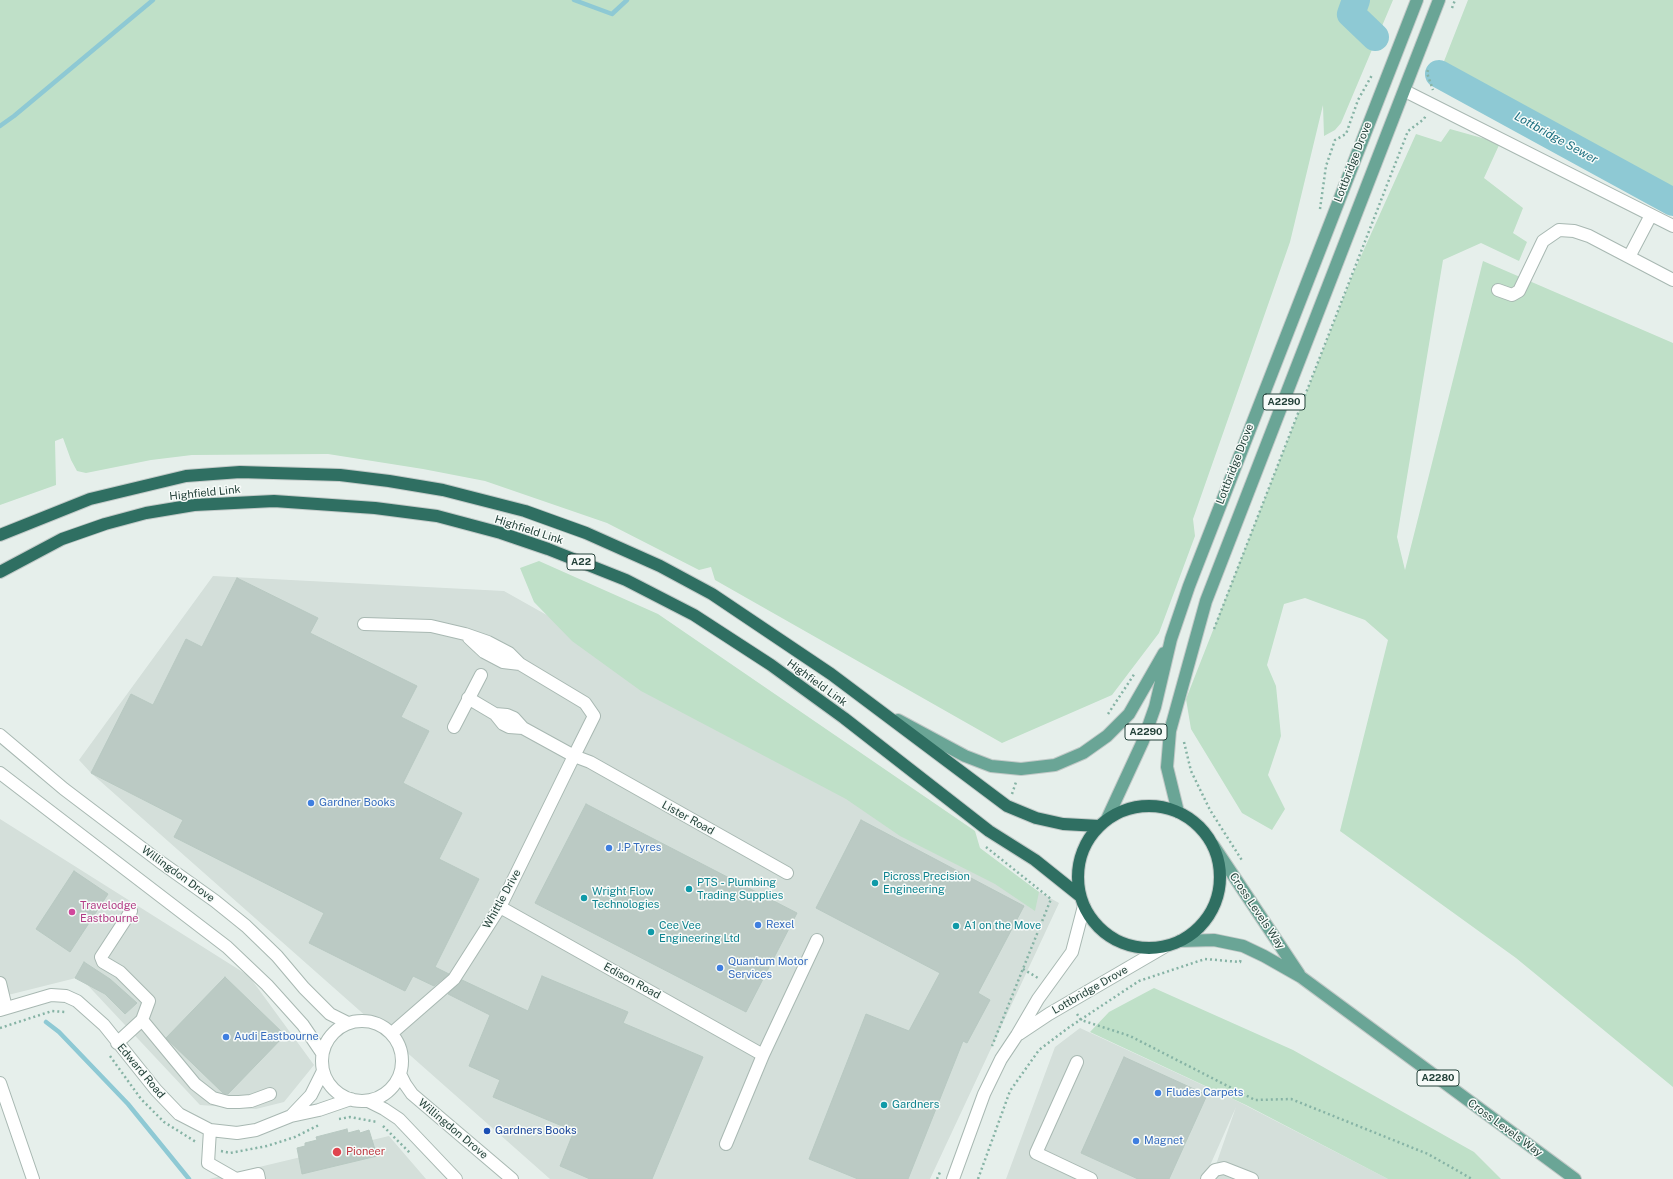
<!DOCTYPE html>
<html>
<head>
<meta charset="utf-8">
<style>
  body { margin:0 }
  canvas { display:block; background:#e6efeb }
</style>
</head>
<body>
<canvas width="1673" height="1179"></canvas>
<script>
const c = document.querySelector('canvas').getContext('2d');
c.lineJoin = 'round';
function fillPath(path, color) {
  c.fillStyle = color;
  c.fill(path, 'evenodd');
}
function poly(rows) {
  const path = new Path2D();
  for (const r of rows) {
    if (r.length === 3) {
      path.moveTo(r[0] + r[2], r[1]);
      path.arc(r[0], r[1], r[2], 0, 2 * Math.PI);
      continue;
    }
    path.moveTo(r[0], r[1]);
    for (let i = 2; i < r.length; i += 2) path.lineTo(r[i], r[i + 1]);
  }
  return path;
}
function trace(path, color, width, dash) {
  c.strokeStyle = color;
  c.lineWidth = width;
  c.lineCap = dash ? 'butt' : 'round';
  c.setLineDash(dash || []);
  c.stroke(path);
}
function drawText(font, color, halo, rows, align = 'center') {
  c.font = font + ' "Public Sans",sans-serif';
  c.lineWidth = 3;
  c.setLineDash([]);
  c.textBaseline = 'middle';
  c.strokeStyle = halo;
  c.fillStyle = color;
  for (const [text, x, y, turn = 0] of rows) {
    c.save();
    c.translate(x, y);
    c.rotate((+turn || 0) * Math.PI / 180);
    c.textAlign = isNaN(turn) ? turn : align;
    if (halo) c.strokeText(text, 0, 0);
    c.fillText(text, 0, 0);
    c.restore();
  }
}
fillPath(poly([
  [213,576,504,591,1059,903,930,1179,550,1179,91,773,79,760],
  [0,819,249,976,314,1065,284,1102,256,1109,200,1105,80,977,0,997],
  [1080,1028,1239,1102,1388,1179,1211,1179,1236,1107,1204,1179,1006,1179,1055,1047],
  [389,1136,426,1179,209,1179]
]), '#d4dfda');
fillPath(poly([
  [0,0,1393,0,1341,123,1335,130,1324,136,1323,105,1290,242,1193,519,1195,536,1159,633,1112,695,1002,743,715,580,711,567,699,570,607,523,485,481,423,469,328,454,192,455,151,460,86,473,77,471,71,460,63,438,55,441,56,485,0,505],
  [1468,0,1673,0,1673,202,1439,74],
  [1450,129,1500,143,1484,178,1523,208,1513,233,1527,242,1519,261,1481,243,1443,260,1397,537,1405,570,1483,261,1673,343,1673,1087,1516,958,1340,831,1388,640,1365,620,1305,598,1284,604,1267,665,1276,686,1281,736,1268,775,1285,809,1272,830,1242,813,1191,729,1186,699,1352,276,1416,134,1441,142],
  [539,561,658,614,975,831,980,848,1039,892,1035,911,995,884,900,836,846,799,641,691,572,641,534,602,520,568],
  [1154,988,1293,1050,1474,1152,1501,1179,1388,1179,1246,1105,1090,1032,1109,1012]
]), '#bfe0c8');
trace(poly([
  [574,0,612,14,627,0],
  [1351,14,1353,0],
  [0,126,14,116,153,0],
  [46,1022,59,1032,128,1104,189,1179]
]), '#8ec9d4', 4.5);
trace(poly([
  [1356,0,1351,14,1375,37],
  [1439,74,1673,202]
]), '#8ec9d4', 28);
const building = poly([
  [237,578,318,618,310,633,417,686,401,717,429,731,403,783,462,813,439,859,479,879,435,967,449,974,434,986,413,976,405,991,309,943,324,913,174,837,183,820,91,773,131,694,153,705,186,639,202,647,237,578],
  [586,804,797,913,746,1012,535,903,586,804],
  [861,820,1024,906,978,993,990,1000,967,1043,963,1041,908,1179,858,1179,809,1159,866,1014,909,1031,940,973,816,908,861,820],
  [74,871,108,894,70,952,36,929,74,871],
  [84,962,110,979,137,1003,125,1014,105,994,75,978,84,962],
  [542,976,628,1012,623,1023,703,1057,652,1179,590,1179,560,1166,574,1131,493,1097,500,1080,469,1066,490,1015,448,994,462,980,528,1011,542,976],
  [225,977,285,1035,228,1094,223,1093,166,1038,225,977],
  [1124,1057,1207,1095,1169,1179,1138,1179,1081,1153,1124,1057],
  [347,1129,348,1133,359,1130,360,1133,369,1130,377,1156,302,1174,297,1148,305,1146,305,1143,317,1140,316,1137,347,1129]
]);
fillPath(building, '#bbcac4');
trace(building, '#b8c9c2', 1);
const minor = poly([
  [1405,91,1673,226],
  [1629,257,1651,215],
  [1498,290,1512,295,1519,291,1543,241,1559,230,1574,231,1589,236,1673,280],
  [364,624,431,626,465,634,488,642,509,653,520,664,585,703,594,716,574,756,523,728,514,718,507,715,495,714,468,698],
  [469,638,484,652,503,662,520,664],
  [495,714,503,724,509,727,523,728],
  [454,727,481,675],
  [0,735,64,789,159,861,215,901,246,926,277,956,304,988,330,1014,348,1023],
  [0,773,227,947,267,985,303,1025,322,1053],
  [500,907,763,1055],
  [131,911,101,957,103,962,120,972,149,1001,142,1020],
  [0,983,6,1008],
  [0,1010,51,995,66,996,77,1001,104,1025,156,1090,179,1114,210,1130,237,1133,256,1130,291,1116,319,1110,351,1099],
  [362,1061,40],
  [392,1033,454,979,500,907,574,756,590,762,787,873],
  [1019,1034,1049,1014,1164,947],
  [117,1043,142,1020,195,1084,213,1098,228,1102,239,1102,251,1101,270,1094],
  [1077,1062,1036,1153,1091,1179],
  [400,1074,405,1084,412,1094,512,1179],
  [0,1083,33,1179],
  [368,1101,384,1109,399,1119,456,1179],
  [291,1116,311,1095,323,1071],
  [210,1130,208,1163,236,1179,258,1174,259,1179],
  [726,1144,763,1055,817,940],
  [953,1179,984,1094,1001,1059,1017,1035,1038,999,1072,952,1084,906],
  [1207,1179,1215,1170,1224,1168,1252,1179]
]);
const major = poly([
  [898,720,965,756,991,766,1021,769,1055,765,1083,753,1107,736,1129,714,1164,653],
  [1178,812,1167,767,1170,731,1206,601,1439,0],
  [1107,819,1143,741,1155,707,1171,639,1189,586,1417,0],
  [1213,845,1299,974],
  [1180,941,1214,940,1243,946,1264,956,1301,977,1575,1179]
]);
const highway = poly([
  [0,535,90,499,186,476,240,472,340,475,389,481,443,490,525,511,586,533,660,566,712,594,831,674,1007,806,1036,818,1063,824,1099,826],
  [0,572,62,539,105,524,146,513,194,505,274,501,375,508,437,516,501,533,548,549,626,580,694,615,771,665,844,718,989,831,1035,860,1080,896],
  [1149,877,71]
]);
trace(minor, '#a8b8b2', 14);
trace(major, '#c2cac8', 14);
trace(highway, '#c2cac8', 14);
trace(poly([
  [1452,8,1455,0],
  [1428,70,1427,73,1433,90],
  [1320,209,1326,166,1335,140,1346,134,1358,100,1372,75],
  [1214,629,1408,131,1424,119,1426,115],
  [1108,714,1135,673],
  [1184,742,1191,771,1210,810,1243,862],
  [1012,794,1016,782],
  [986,847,1051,899,992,1046],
  [1023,969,1038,978],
  [1077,1014,1081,1020,1130,1036,1255,1100,1291,1099,1428,1154,1472,1179],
  [0,1028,52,1011,65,1012],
  [110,1056,141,1099,164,1122,196,1142],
  [339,1119,350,1117,377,1122],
  [383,1126,410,1153],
  [221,1151,230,1153,267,1146,295,1137,319,1125],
  [937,1179,940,1172],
  [978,1179,1010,1091,1039,1050,1068,1028,1139,981,1205,959,1240,962,1241,959]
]), '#86b3a5', 2.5, [2, 3]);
trace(minor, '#fff', 12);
trace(major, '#6aa596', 12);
trace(highway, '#2f6f62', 12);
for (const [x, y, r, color] of [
  [311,803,4,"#3f7fe0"],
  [609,848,4,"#3f7fe0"],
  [875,883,4,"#0f9aa8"],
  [689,889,4,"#0f9aa8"],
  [584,898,4,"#0f9aa8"],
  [72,912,4,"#d1479c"],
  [758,925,4,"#3f7fe0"],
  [956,926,4,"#0f9aa8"],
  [651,932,4,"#0f9aa8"],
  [720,968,4,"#3f7fe0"],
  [226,1037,4,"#3f7fe0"],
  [1158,1093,4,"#3f7fe0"],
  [884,1105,4,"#0f9aa8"],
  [487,1131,4,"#1a4fb4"],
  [1136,1141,4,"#3f7fe0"],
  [337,1152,5,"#e0444e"]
]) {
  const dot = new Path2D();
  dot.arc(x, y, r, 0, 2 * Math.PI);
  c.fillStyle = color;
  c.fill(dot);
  trace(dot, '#f7fbf9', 1.5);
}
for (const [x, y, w] of [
  [1284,402,42],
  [581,562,28],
  [1146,732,42],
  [1438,1078,42]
]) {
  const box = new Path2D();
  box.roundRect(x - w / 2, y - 8, w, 16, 3);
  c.fillStyle = '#f7fbf9';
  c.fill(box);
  trace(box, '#24423a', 1);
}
drawText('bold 10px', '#24423a', null, [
  ["A2290",1284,402],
  ["A22",581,562],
  ["A2290",1146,732],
  ["A2280",1438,1078]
]);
drawText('11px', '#24423a', '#f7fbf9', [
  ["Lottbridge Drove",1353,162,-69],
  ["Lottbridge Drove",1235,464,-69],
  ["Highfield Link",205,493,-6],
  ["Highfield Link",529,530,18],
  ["Highfield Link",817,683,36],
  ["Lister Road",688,818,29],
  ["Willingdon Drove",178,874,36],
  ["Whittle Drive",502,899,-61],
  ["Cross Levels Way",1257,911,56],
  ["Edison Road",632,981,29],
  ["Lottbridge Drove",1090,990,-30],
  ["Edward Road",141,1071,50],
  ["Cross Levels Way",1505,1128,36],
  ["Willingdon Drove",453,1129,40]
]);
drawText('11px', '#366cbe', '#f7fbf9', [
  ["Gardner Books",319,803],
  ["J.P Tyres",617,848],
  ["Rexel",766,925],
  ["Quantum Motor",728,962],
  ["Services",728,975],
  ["Audi Eastbourne",234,1037],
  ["Fludes Carpets",1166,1093],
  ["Magnet",1144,1141]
], 'left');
drawText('11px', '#0d838f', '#f7fbf9', [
  ["Picross Precision",883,877],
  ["Engineering",883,890],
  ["PTS - Plumbing",697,883],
  ["Trading Supplies",697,896],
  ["Wright Flow",592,892],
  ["Technologies",592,905],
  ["Cee Vee",659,926],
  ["Engineering Ltd",659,939],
  ["A1 on the Move",964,926],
  ["Gardners",892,1105]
], 'left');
drawText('11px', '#b23c85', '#f7fbf9', [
  ["Travelodge",80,906],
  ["Eastbourne",80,919]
], 'left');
drawText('11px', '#164399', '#f7fbf9', [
  ["Gardners Books",495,1131]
], 'left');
drawText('11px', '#be3a42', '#f7fbf9', [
  ["Pioneer",346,1152]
], 'left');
drawText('italic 12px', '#1c6f80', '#f7fbf9', [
  ["Lottbridge Sewer",1556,138,29]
]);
</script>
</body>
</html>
